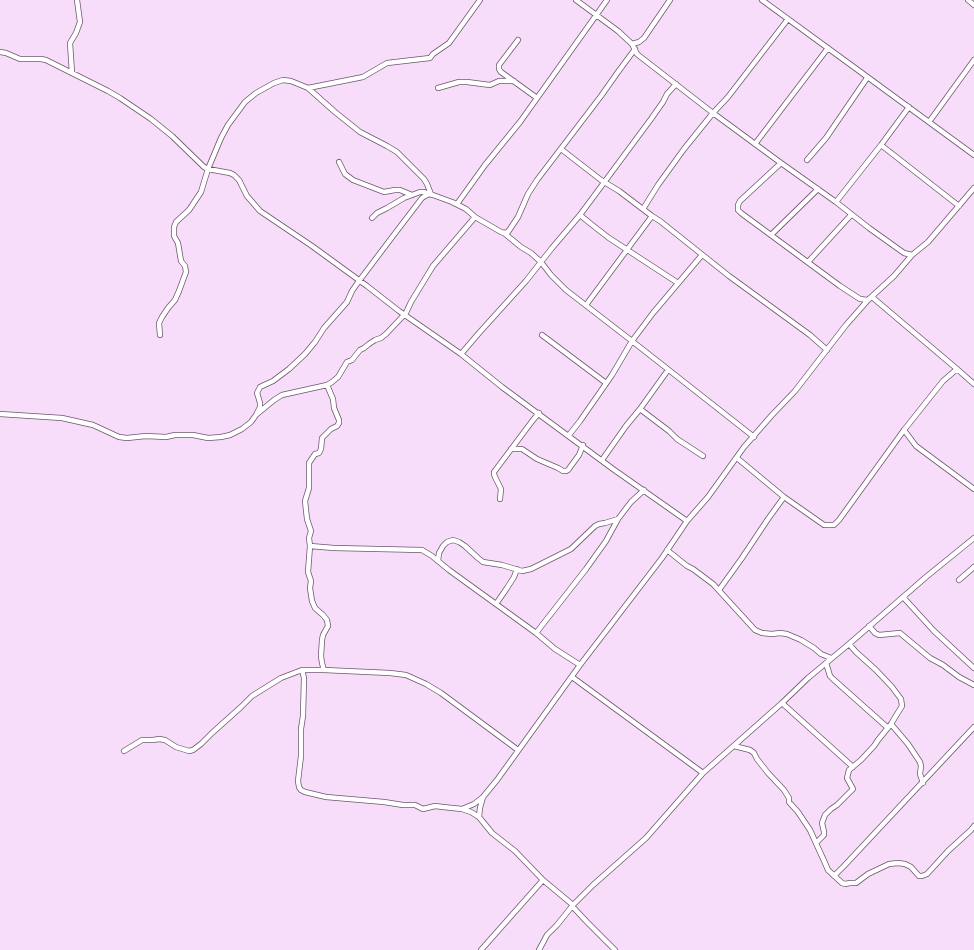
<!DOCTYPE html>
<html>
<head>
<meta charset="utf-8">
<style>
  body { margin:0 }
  canvas { display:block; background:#f8ddfa }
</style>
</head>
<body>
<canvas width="974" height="950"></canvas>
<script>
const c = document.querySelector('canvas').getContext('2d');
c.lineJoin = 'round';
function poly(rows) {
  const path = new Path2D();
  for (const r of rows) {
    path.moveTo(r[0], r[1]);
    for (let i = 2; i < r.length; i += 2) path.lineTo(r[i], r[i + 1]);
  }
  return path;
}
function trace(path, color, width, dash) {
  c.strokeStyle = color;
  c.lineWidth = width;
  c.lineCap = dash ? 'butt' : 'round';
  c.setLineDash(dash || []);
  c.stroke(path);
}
const minor = poly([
  [576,0,618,31,632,44,637,54,642,58,713,113,781,163,836,202,869,228,904,253,912,255,928,242,974,188],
  [762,0,862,73,974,155],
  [968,0,974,5],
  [518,40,499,65,499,69,501,72,537,98],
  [632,44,639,42,644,38,670,0],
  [0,52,6,53,20,59,41,59,46,60,108,91,120,98,151,119,172,136,204,167,208,169,230,173,234,175,239,180,247,196,260,211,312,246,367,286,399,311,461,354,502,387,613,469,687,521],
  [72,73,70,43,76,33,80,22,77,0],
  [308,88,335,112,360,132,387,146,397,152,424,179,427,184,431,194],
  [438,88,459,82,467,82,490,85,499,81,514,81],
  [929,122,974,60],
  [755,144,828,48],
  [881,145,959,206],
  [561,149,601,180,619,191,652,216,660,221,729,276,810,335,827,350],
  [807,160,826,138,867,78],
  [339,162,345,174,353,180,384,192,395,190,400,190,412,195],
  [781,163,740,201,738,205,738,210,741,213,840,286,860,299,868,300],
  [836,202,881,145,909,107],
  [457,204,485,165,520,122,607,0],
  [643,209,658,185,684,149,713,113,728,97,788,19],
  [580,215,591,224,609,238,678,283],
  [372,218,377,213,387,208,404,198,420,192,424,192,429,194],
  [504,233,521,247,531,253,541,262,551,275,566,290,632,341,754,437],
  [771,235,818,189],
  [808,262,851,215],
  [872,297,957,369,974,384],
  [586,305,652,216],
  [405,315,411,302,433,266,475,217],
  [160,335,159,323,162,317,168,308,175,300,179,291,186,272,185,266,181,261,178,243,174,236,174,227,176,222,189,210,201,192,208,169,221,138,228,125,245,102,256,93,274,83,283,80,291,81,308,88,363,77,387,63,430,58,433,54,449,43,480,0],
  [542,335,606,383],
  [461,354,479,333,526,281,552,248,580,215,651,119,663,102,667,94,676,84],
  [640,409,669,431,677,439,703,456],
  [0,414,62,418,93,425,119,437,127,438,146,436,166,437,175,435,193,435,208,438,221,437,230,435,242,429,251,422,256,415,260,407,260,403,258,396,257,393,260,387,273,381,289,369,305,354,315,342,324,328,347,302,352,291,359,281,396,232,422,198,425,196,429,194,433,195,452,202,466,209,475,217,501,232,504,233,508,232,518,217,528,194,537,180,601,96,618,72,635,49],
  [257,414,274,400,282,395,327,385,332,382,338,377,347,362,352,360,360,350,364,348,369,344,375,340,381,338,386,334,404,315],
  [904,430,916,446,974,489],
  [569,435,580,421,612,375,632,341,653,313,702,255],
  [511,449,522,449,537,459,558,468,563,471,566,471,568,470,579,455,583,445],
  [737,458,784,497,824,525,834,525,839,520,904,430,943,381,957,369],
  [602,460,626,426,640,409,668,370],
  [500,499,501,489,495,477,494,474,494,472,533,420,539,413],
  [310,546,334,548,422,550,432,556,449,570,536,633,555,649,580,665],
  [667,550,687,566,693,569,713,584,755,630,762,633,772,634,780,633,787,634,801,640,814,648,821,654,831,658],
  [438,561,439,553,443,546,447,542,453,540,459,542,465,546,478,558,483,562,502,565,522,571,531,569,571,549,595,526,599,524,605,523,618,519],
  [959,580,974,567],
  [719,590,742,558,768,519,784,497],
  [903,597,934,631,974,668],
  [496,604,507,588,514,577,517,569],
  [869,626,875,633,879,635,900,633,930,658,943,665,959,677,974,685],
  [536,633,586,569,606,541,618,519,631,502,644,490],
  [826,663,830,676,833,679,888,728],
  [302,670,304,678,303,716,301,729,301,756,298,781,299,787,301,790,305,792,326,797,384,802,403,805,415,805,423,809,435,806,443,807,462,809,471,812,479,817,492,833,515,851,543,880,573,905],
  [324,670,322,663,321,656,322,640,323,635,328,626,327,620,323,615,315,608,312,601,310,588,311,581,308,572,310,546,309,538,311,531,307,519,305,501,309,488,309,463,315,454,319,453,321,449,322,438,331,429,337,426,339,423,339,420,334,408,333,399,327,385],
  [572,677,703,773],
  [782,703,853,767],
  [891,724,908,744,920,762,921,766,920,774,923,783],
  [734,746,750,750,754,753,757,759,768,773,784,790,789,798,789,802,798,812,810,830,825,863,828,870,842,883,845,884,850,883,856,883,868,874,889,864,898,863,905,864,911,867,919,876,922,876,927,874,948,851,971,830,974,826],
  [124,751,142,740,153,740,159,739,165,740,176,747,189,751,193,750,201,744,212,733,241,707,252,696,281,678,302,670,324,670,390,673,406,675,426,684,441,693,518,750],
  [462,809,474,804,483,797,497,780,580,665,662,558,687,521,708,497,744,447,772,415,795,391,846,325,868,300,894,276,912,255],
  [479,817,480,808,483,797],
  [816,843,824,835,824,832,822,823,825,815,831,809,837,805,853,789,847,778,849,770,861,760,874,746,878,740,891,724,902,706,901,699,892,687,876,670,856,652,849,644],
  [834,876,844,866,974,727],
  [572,906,587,922,615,950],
  [481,950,543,880],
  [539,950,547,935,557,925,573,905,593,885,646,838,703,773,782,703,808,678,849,644,926,577,974,538]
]);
trace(minor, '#6c556e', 6);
trace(minor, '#fff', 4.5);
</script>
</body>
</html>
